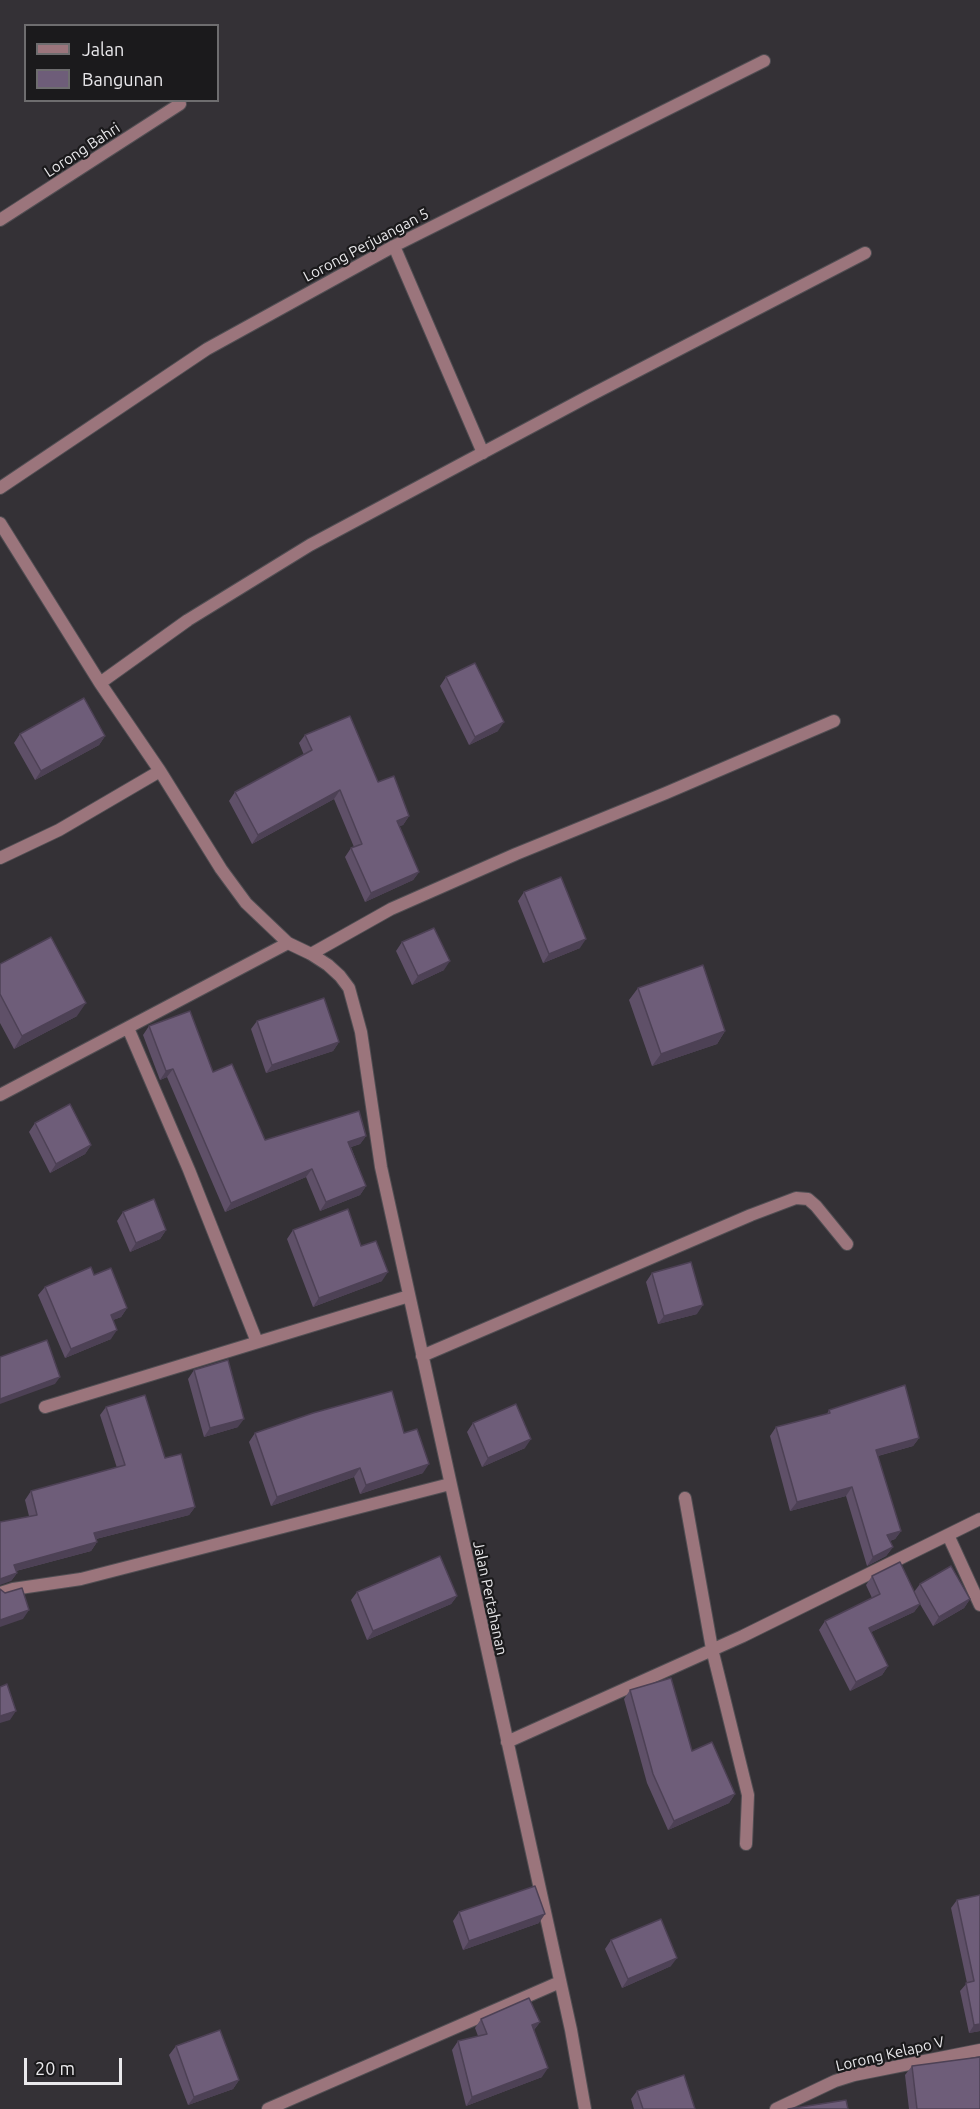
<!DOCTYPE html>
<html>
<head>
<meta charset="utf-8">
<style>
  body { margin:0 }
  #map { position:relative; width:980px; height:2109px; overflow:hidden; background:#343136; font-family:Ubuntu,sans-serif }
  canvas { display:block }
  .legend { position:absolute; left:24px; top:24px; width:195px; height:78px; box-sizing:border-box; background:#1b1a1c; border:2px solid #6e6d6f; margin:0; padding:8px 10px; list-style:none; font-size:18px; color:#eae9ec }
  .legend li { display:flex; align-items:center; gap:12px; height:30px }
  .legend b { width:30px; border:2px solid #6e6d6f }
  .scale { position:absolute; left:24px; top:2058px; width:98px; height:27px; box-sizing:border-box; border:3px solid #eae9ec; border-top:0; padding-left:8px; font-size:18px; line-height:21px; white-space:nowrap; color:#eae9ec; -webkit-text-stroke:4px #1b1a1c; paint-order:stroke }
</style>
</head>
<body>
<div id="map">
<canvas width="980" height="2109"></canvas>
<ul class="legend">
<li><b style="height:8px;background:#9b757c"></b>Jalan</li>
<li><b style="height:16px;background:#6e5d79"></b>Bangunan</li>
</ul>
<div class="scale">20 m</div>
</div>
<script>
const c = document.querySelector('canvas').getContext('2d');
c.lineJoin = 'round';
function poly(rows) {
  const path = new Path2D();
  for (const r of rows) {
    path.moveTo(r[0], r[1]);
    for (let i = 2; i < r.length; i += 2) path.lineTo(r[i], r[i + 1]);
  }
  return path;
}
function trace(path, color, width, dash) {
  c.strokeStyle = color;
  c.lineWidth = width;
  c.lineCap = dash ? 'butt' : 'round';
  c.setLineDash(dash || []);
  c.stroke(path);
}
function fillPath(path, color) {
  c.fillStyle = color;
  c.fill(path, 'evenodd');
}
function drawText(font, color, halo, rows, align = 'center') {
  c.font = font + ' Ubuntu,sans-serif';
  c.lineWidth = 4.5;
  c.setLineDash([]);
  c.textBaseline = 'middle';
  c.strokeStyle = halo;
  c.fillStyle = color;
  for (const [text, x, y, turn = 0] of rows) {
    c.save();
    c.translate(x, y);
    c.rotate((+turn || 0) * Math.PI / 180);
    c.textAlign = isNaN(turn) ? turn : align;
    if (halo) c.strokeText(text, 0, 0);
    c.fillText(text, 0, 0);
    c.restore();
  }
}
const minor = poly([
  [0,220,180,104],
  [394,246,483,453],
  [0,488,207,349,394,246,764,61],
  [0,523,100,683,160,771,221,869,246,903,288,943,311,954,328,965,340,976,349,988,361,1032,381,1167,571,2030,585,2109],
  [100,683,188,620,310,545,587,397,865,253],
  [0,858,59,830,160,771],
  [311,954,391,909,516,854,666,793,834,721],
  [128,1028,189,1170,257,1342],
  [0,1095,288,943],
  [422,1356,751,1215,796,1198,808,1199,816,1206,847,1244],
  [45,1407,409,1296],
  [685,1498,712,1649,748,1795,746,1844],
  [948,1535,980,1605],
  [0,1593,13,1589,81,1579,450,1484],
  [507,1742,743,1636,980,1519],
  [268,2109,560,1982],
  [776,2109,835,2081,854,2075,980,2050]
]);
trace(minor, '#514e53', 14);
trace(minor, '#9b757c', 12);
fillPath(poly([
  [446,677,498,731,469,745,440,686],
  [20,734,105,736,99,745,35,780,14,743],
  [305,735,378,782,409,816,403,825,399,826,419,872,413,880,365,902,345,857,351,848,354,847,334,799,252,844,229,801,235,792,304,755,299,743],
  [524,892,580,948,543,963,518,901],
  [402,942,444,970,412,985,396,951],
  [0,964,77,1016,14,1049,0,1023],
  [638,988,725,1031,717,1044,652,1066,629,1000],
  [257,1021,339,1042,333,1051,266,1073,251,1029],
  [149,1026,213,1072,265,1140,366,1136,360,1144,351,1147,366,1186,360,1195,320,1211,306,1177,225,1212,167,1077,160,1080,143,1035],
  [35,1123,91,1145,85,1154,50,1173,29,1132],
  [123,1212,166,1230,160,1239,130,1252,117,1221],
  [293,1230,361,1246,382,1281,313,1307,287,1239],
  [652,1273,697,1314,658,1324,646,1282],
  [94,1275,127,1308,121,1317,113,1320,111,1339,65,1358,38,1295,45,1287],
  [194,1370,238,1427,204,1437,188,1379],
  [106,1407,165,1458,195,1507,189,1515,96,1539,97,1542,91,1551,16,1571,17,1573,11,1581,29,1516,25,1500,31,1491,117,1468,100,1415],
  [829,1410,919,1438,913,1446,878,1456,901,1531,895,1539,890,1541,893,1547,886,1556,867,1566,846,1496,790,1511,770,1436,776,1427,827,1414],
  [473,1423,525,1448,482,1467,467,1432],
  [255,1433,404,1433,423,1473,360,1494,354,1477,271,1506,249,1442],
  [872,1576,914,1592,920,1584,970,1599,964,1608,933,1626,920,1604,914,1612,871,1632,888,1666,882,1675,850,1691,819,1630,825,1621,872,1598,866,1585],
  [357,1592,457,1596,451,1604,367,1640,351,1600],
  [630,1690,735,1794,729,1803,668,1830,647,1783,624,1699],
  [980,1895,980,2031,969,2033,960,1991,967,1983,951,1908,957,1900],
  [459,1912,539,1923,463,1950,453,1921],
  [611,1940,671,1966,622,1988,605,1949],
  [481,2019,540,2022,534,2030,542,2077,466,2106,452,2050,458,2041,478,2036,475,2028],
  [176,2046,239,2080,233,2089,188,2105,169,2055],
  [912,2066,980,2109,909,2109,905,2075],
  [637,2091,695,2109,634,2109,631,2099]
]), '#5f5068');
fillPath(poly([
  [504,722,498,731,469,745,475,737],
  [105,736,99,745,35,780,41,771],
  [340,790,334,799,252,844,258,835],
  [409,816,403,825,390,830,397,821],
  [419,872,413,880,365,902,371,893],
  [586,939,580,948,543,963,549,954],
  [450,961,444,970,412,985,418,976],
  [86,1003,77,1016,14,1049,22,1036],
  [725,1031,717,1044,652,1066,661,1054],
  [339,1042,333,1051,266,1073,272,1065],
  [173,1069,167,1077,160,1080,166,1071],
  [366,1136,360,1144,342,1150,348,1142],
  [91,1145,85,1154,50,1173,56,1164],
  [312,1169,306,1177,225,1212,231,1203],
  [366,1186,360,1195,320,1211,326,1202],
  [166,1230,160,1239,130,1252,136,1243],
  [388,1272,382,1281,313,1307,319,1298],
  [703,1305,697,1314,658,1324,664,1316],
  [127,1308,121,1317,105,1323,111,1315],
  [117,1330,111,1339,65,1358,71,1349],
  [60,1377,55,1384,0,1404,0,1399],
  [244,1419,238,1427,204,1437,210,1428],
  [919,1438,913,1446,870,1458,876,1450],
  [531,1439,525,1448,482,1467,488,1458],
  [429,1464,423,1473,360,1494,366,1485],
  [360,1468,354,1477,271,1506,277,1497],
  [852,1487,846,1496,790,1511,797,1502],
  [195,1507,189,1515,88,1541,94,1533],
  [901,1531,895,1539,880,1544,887,1535],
  [97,1542,91,1551,8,1573,14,1565],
  [893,1547,886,1556,867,1566,873,1557],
  [17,1573,11,1581,0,1585,0,1579],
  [457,1596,451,1604,367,1640,373,1631],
  [970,1599,964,1608,933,1626,939,1617],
  [920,1604,914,1612,863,1636,869,1628],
  [29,1610,23,1619,0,1627,0,1620],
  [888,1666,882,1675,850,1691,856,1682],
  [16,1711,10,1720,0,1723,0,1716],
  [735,1794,729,1803,668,1830,674,1821],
  [545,1914,539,1923,463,1950,469,1941],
  [677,1958,671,1966,622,1988,628,1979],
  [540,2022,533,2031,532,2025],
  [980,2024,980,2031,969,2033,974,2025],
  [548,2068,542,2077,466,2106,472,2097],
  [239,2080,233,2089,188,2105,194,2097]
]), '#4d4155');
const building = poly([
  [475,663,504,722,475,737,446,677,475,663],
  [84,698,105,736,41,771,20,734,84,698],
  [350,716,378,782,394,776,409,816,397,821,419,872,371,893,351,848,362,844,340,790,258,835,235,792,312,750,305,735,350,716],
  [561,877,586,939,549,954,524,892,561,877],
  [434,928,450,961,418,976,402,942,434,928],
  [51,937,86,1003,22,1036,0,994,0,964,51,937],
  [703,965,725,1031,661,1054,638,988,703,965],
  [324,998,339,1042,272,1065,257,1021,324,998],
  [190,1011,213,1072,232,1064,265,1140,359,1111,366,1136,348,1142,366,1186,326,1202,312,1169,231,1203,173,1069,166,1071,149,1026,190,1011],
  [70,1104,91,1145,56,1164,35,1123,70,1104],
  [154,1199,166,1230,136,1243,123,1212,154,1199],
  [348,1209,361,1246,376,1241,388,1272,319,1298,293,1230,348,1209],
  [691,1262,703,1305,664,1316,652,1273,691,1262],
  [91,1267,94,1275,111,1268,127,1308,111,1315,117,1330,71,1349,45,1287,91,1267],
  [47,1340,60,1377,0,1399,0,1357,47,1340],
  [228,1360,244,1419,210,1428,194,1370,228,1360],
  [905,1385,919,1438,876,1450,901,1531,887,1535,893,1547,873,1557,852,1487,797,1502,776,1427,830,1413,829,1410,905,1385],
  [392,1391,404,1433,417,1429,429,1464,366,1485,360,1468,277,1497,255,1433,313,1413,392,1391],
  [145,1395,165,1458,181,1454,195,1507,94,1533,97,1542,14,1565,17,1573,0,1579,0,1580,0,1522,37,1515,31,1491,125,1465,106,1407,145,1395],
  [516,1404,531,1439,488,1458,473,1423,516,1404],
  [440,1556,457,1596,373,1631,357,1592,440,1556],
  [900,1562,920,1604,869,1628,888,1666,856,1682,825,1621,880,1594,872,1576,900,1562],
  [951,1566,970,1599,939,1617,920,1584,951,1566],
  [22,1588,29,1610,0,1620,0,1589,5,1593,22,1588],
  [671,1678,692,1751,712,1742,735,1794,674,1821,653,1774,630,1690,671,1678],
  [7,1684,16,1711,0,1716,0,1687,7,1684],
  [535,1886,545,1914,469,1941,459,1912,535,1886],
  [980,1895,980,2024,974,2025,966,1983,974,1981,957,1900,980,1895],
  [661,1919,677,1958,628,1979,611,1940,661,1919],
  [529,1998,540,2022,532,2025,548,2068,472,2097,458,2041,487,2034,481,2019,529,1998],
  [220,2030,239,2080,194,2097,176,2046,220,2030],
  [980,2057,980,2109,917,2109,912,2066,980,2057],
  [684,2075,695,2109,643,2109,637,2091,684,2075],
  [846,2100,848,2109,788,2109,846,2100]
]);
fillPath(building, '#6e5d79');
trace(building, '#4d4155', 1.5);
drawText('15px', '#eae9ec', '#1b1a1c', [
  ["Lorong Bahri",82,150,-33],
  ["Lorong Perjuangan 5",366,245,-28],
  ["Jalan Pertahanan",490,1598,78],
  ["Lorong Kelapo V",890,2054,-13]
]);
</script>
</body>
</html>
